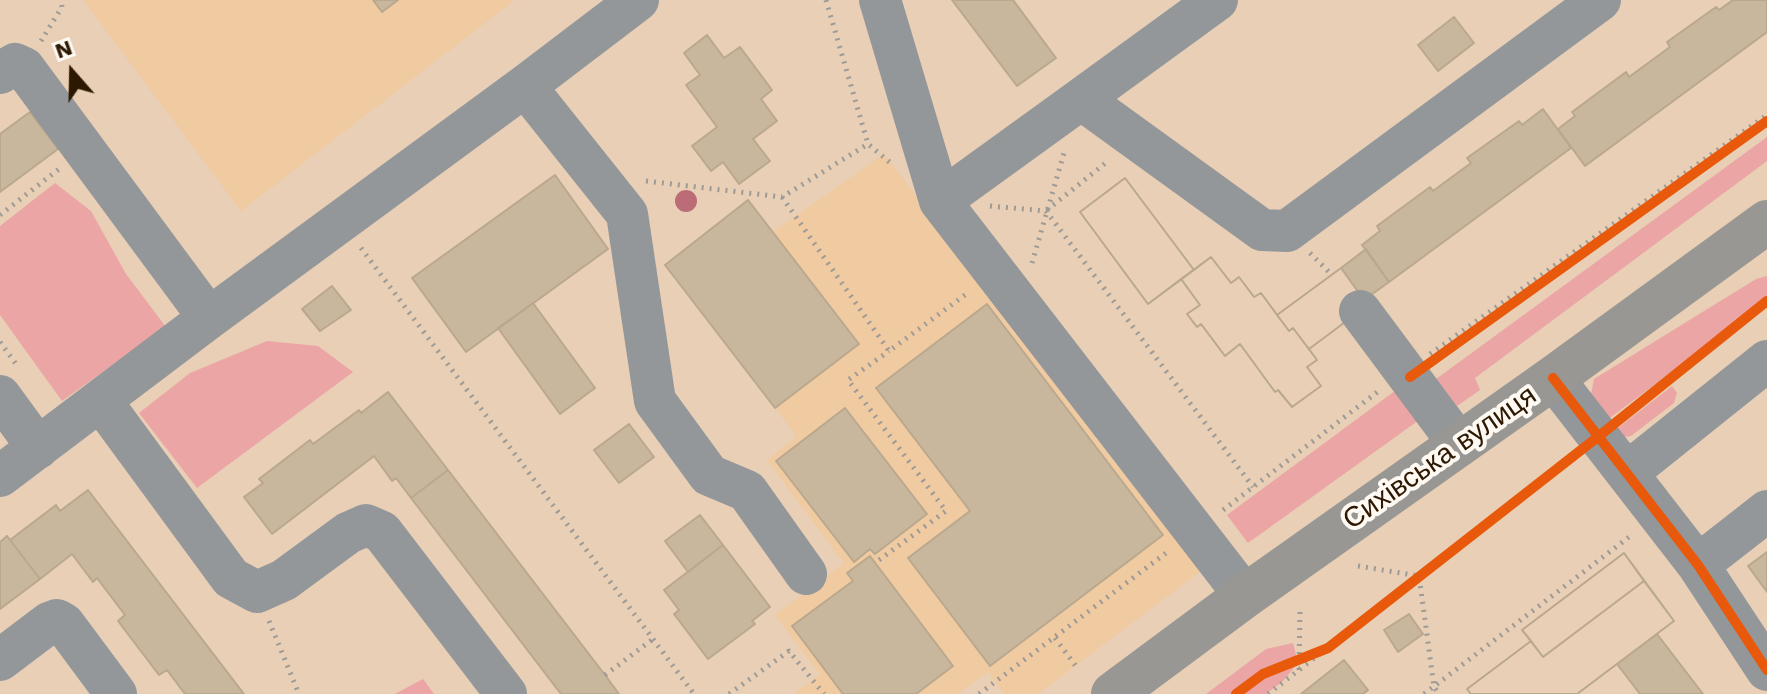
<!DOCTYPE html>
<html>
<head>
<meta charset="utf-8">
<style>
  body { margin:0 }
  #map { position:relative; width:1767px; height:694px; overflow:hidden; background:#e8cfb5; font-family:"Work Sans",sans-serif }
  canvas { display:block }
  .north { position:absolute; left:32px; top:32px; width:80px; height:80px; -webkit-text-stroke:6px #fef9f3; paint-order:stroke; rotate:340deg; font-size:22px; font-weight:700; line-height:32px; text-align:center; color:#2d1801 }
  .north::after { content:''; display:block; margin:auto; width:28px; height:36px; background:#2d1801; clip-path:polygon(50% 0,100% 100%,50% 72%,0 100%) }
</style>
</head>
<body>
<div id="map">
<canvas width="1767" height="694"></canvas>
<div class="north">N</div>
</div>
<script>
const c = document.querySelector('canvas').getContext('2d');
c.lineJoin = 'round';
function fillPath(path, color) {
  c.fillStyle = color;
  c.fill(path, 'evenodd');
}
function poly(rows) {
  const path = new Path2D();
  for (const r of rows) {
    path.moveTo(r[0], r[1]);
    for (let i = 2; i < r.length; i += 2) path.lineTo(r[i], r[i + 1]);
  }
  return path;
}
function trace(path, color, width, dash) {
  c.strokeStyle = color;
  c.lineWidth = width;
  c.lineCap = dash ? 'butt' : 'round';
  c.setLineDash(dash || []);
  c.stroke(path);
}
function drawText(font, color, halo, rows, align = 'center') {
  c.font = font + ' "Work Sans",sans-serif';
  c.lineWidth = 8;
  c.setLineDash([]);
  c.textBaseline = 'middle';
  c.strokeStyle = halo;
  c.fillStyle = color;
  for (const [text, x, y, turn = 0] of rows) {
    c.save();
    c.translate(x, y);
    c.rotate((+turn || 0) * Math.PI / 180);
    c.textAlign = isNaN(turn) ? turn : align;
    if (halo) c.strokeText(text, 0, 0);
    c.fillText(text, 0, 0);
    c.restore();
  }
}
fillPath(poly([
  [83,0,515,0,241,211],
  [884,154,1205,568,1038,694,1004,694,988,672,958,694,794,694,820,674,775,615,844,563,767,460,797,437,775,408,858,344,773,232]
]), '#f0caa1');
fillPath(poly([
  [1767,137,1767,161,1475,378,1480,390,1457,406,1436,379],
  [55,183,91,211,126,274,166,327,62,401,0,315,0,226],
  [1767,276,1767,301,1603,423,1590,400,1594,379,1756,279],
  [267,341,318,346,353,372,197,488,139,413,190,373],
  [1403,385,1426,415,1248,543,1227,515],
  [1672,386,1677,393,1674,403,1631,436,1624,437,1614,431],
  [1293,643,1298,663,1283,681,1266,694,1206,694,1266,649],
  [423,679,434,694,395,694]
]), '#eca5a5');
const building = poly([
  [373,0,398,0,382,12,373,0],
  [952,0,1013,0,1056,58,1017,86,952,0],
  [1733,0,1767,0,1767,32,1585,166,1558,129,1575,116,1572,112,1626,72,1629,77,1670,47,1667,42,1716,7,1719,10,1733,0],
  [1454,17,1474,43,1438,71,1418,45,1454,17],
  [707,35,724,58,740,47,772,90,761,99,777,121,753,139,770,161,739,184,723,162,711,171,692,146,717,127,686,85,700,75,684,53,707,35],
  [1543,109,1571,148,1389,282,1362,245,1380,231,1377,226,1430,187,1433,191,1471,163,1467,158,1519,121,1522,125,1543,109],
  [30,112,58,149,0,192,0,134,30,112],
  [555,175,608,249,466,352,412,278,555,175],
  [1125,178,1194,270,1211,257,1231,283,1239,277,1254,297,1261,293,1277,315,1341,268,1368,305,1309,349,1317,360,1307,367,1321,386,1292,407,1278,390,1275,392,1240,344,1225,356,1201,324,1197,327,1187,314,1200,305,1181,279,1148,304,1080,212,1125,178],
  [1125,178,1194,270,1148,304,1080,212,1125,178],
  [748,200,859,344,775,408,665,265,748,200],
  [1366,249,1389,282,1364,300,1341,268,1366,249],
  [1211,257,1231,283,1239,277,1254,297,1261,293,1289,331,1293,328,1317,360,1307,367,1321,386,1292,407,1278,390,1275,392,1240,344,1225,356,1201,324,1197,327,1187,314,1200,305,1181,279,1211,257],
  [1341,268,1368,305,1309,349,1293,328,1289,331,1277,315,1341,268],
  [332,286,351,310,320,331,302,309,332,286],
  [533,303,595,388,560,414,498,328,533,303],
  [987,304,1163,535,990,666,908,558,970,511,876,388,987,304],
  [388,392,448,470,411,498,396,478,392,481,374,456,272,534,244,497,263,483,259,479,310,440,313,444,359,410,361,413,388,392],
  [845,408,927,514,875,554,870,549,854,562,776,461,845,408],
  [629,424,654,457,619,483,594,450,629,424],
  [448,470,605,675,619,694,561,694,467,571,411,498,448,470],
  [88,490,244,694,185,694,167,670,159,675,118,621,125,615,97,578,93,582,72,554,40,579,10,540,56,505,60,511,88,490],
  [700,515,723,545,688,572,665,541,700,515],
  [7,536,40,579,0,609,0,542,7,536],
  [723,545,770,607,752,621,755,624,708,659,674,614,679,610,664,590,723,545],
  [1767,552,1767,592,1748,566,1767,552],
  [1624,553,1674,621,1577,694,1471,694,1467,689,1531,641,1522,630,1624,553],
  [1624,553,1644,581,1543,657,1522,630,1624,553],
  [870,556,953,666,916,694,843,694,792,626,853,581,847,573,870,556],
  [1644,581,1674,621,1577,694,1471,694,1467,689,1531,641,1543,657,1644,581],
  [1409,614,1423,634,1398,652,1384,630,1409,614],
  [1657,634,1703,694,1640,694,1617,664,1657,634],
  [1344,660,1368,690,1363,694,1301,694,1344,660]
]);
fillPath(building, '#c9b79d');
trace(building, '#b9a88e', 2);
trace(poly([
  [826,0,868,144,893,165],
  [41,41,62,7,61,0],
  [646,181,782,197,868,144],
  [782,197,889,351,969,292],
  [990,206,1046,211,1253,487],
  [1047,210,1108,161],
  [0,215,59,169],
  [361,248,694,694],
  [1310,253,1332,275],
  [1032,263,1064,153],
  [0,342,16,364],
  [1430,354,1767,115],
  [1624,416,1767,301],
  [1223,510,1380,390],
  [879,560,946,511,848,380,889,351],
  [1358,566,1419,576,1434,687,1439,694],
  [269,621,299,694],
  [1055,638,1078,669],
  [1299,670,1300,609],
  [605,675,653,639],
  [729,694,789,651,824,694],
  [979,694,1170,550],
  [1268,694,1573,457],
  [1424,694,1633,534]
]), '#9e9a96', 5, [2, 6]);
trace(poly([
  [880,0,940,201,1245,596],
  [0,73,15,64,24,68,209,318],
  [525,86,627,214,655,401,709,475,747,491,806,574],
  [1081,99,1217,0],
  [940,201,1081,99,1262,230,1287,231,1600,0],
  [1360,311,1459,444],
  [1553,378,1698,565,1767,670],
  [0,396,38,448],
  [101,401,231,578,257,592,284,580,348,533,366,525,382,532,506,694],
  [1628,472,1767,361],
  [0,476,209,318,525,86,638,0],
  [1698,565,1767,511],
  [0,660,49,623,57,620,64,624,116,694]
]), '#94979a', 42);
trace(poly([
  [1113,694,1245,596,1553,378,1767,222]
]), '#999793', 44);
trace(poly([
  [1410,377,1767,121],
  [1553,378,1698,565,1767,670],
  [1236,694,1263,674,1328,648,1599,436,1767,301]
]), '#e8590c', 10);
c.fillStyle = '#bc6c77';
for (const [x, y] of [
  [686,201]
]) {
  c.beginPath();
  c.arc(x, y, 11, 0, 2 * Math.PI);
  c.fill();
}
drawText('28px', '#2d1801', '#fef9f3', [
  ["Сихівська вулиця",1440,458,-35]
]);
</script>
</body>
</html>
